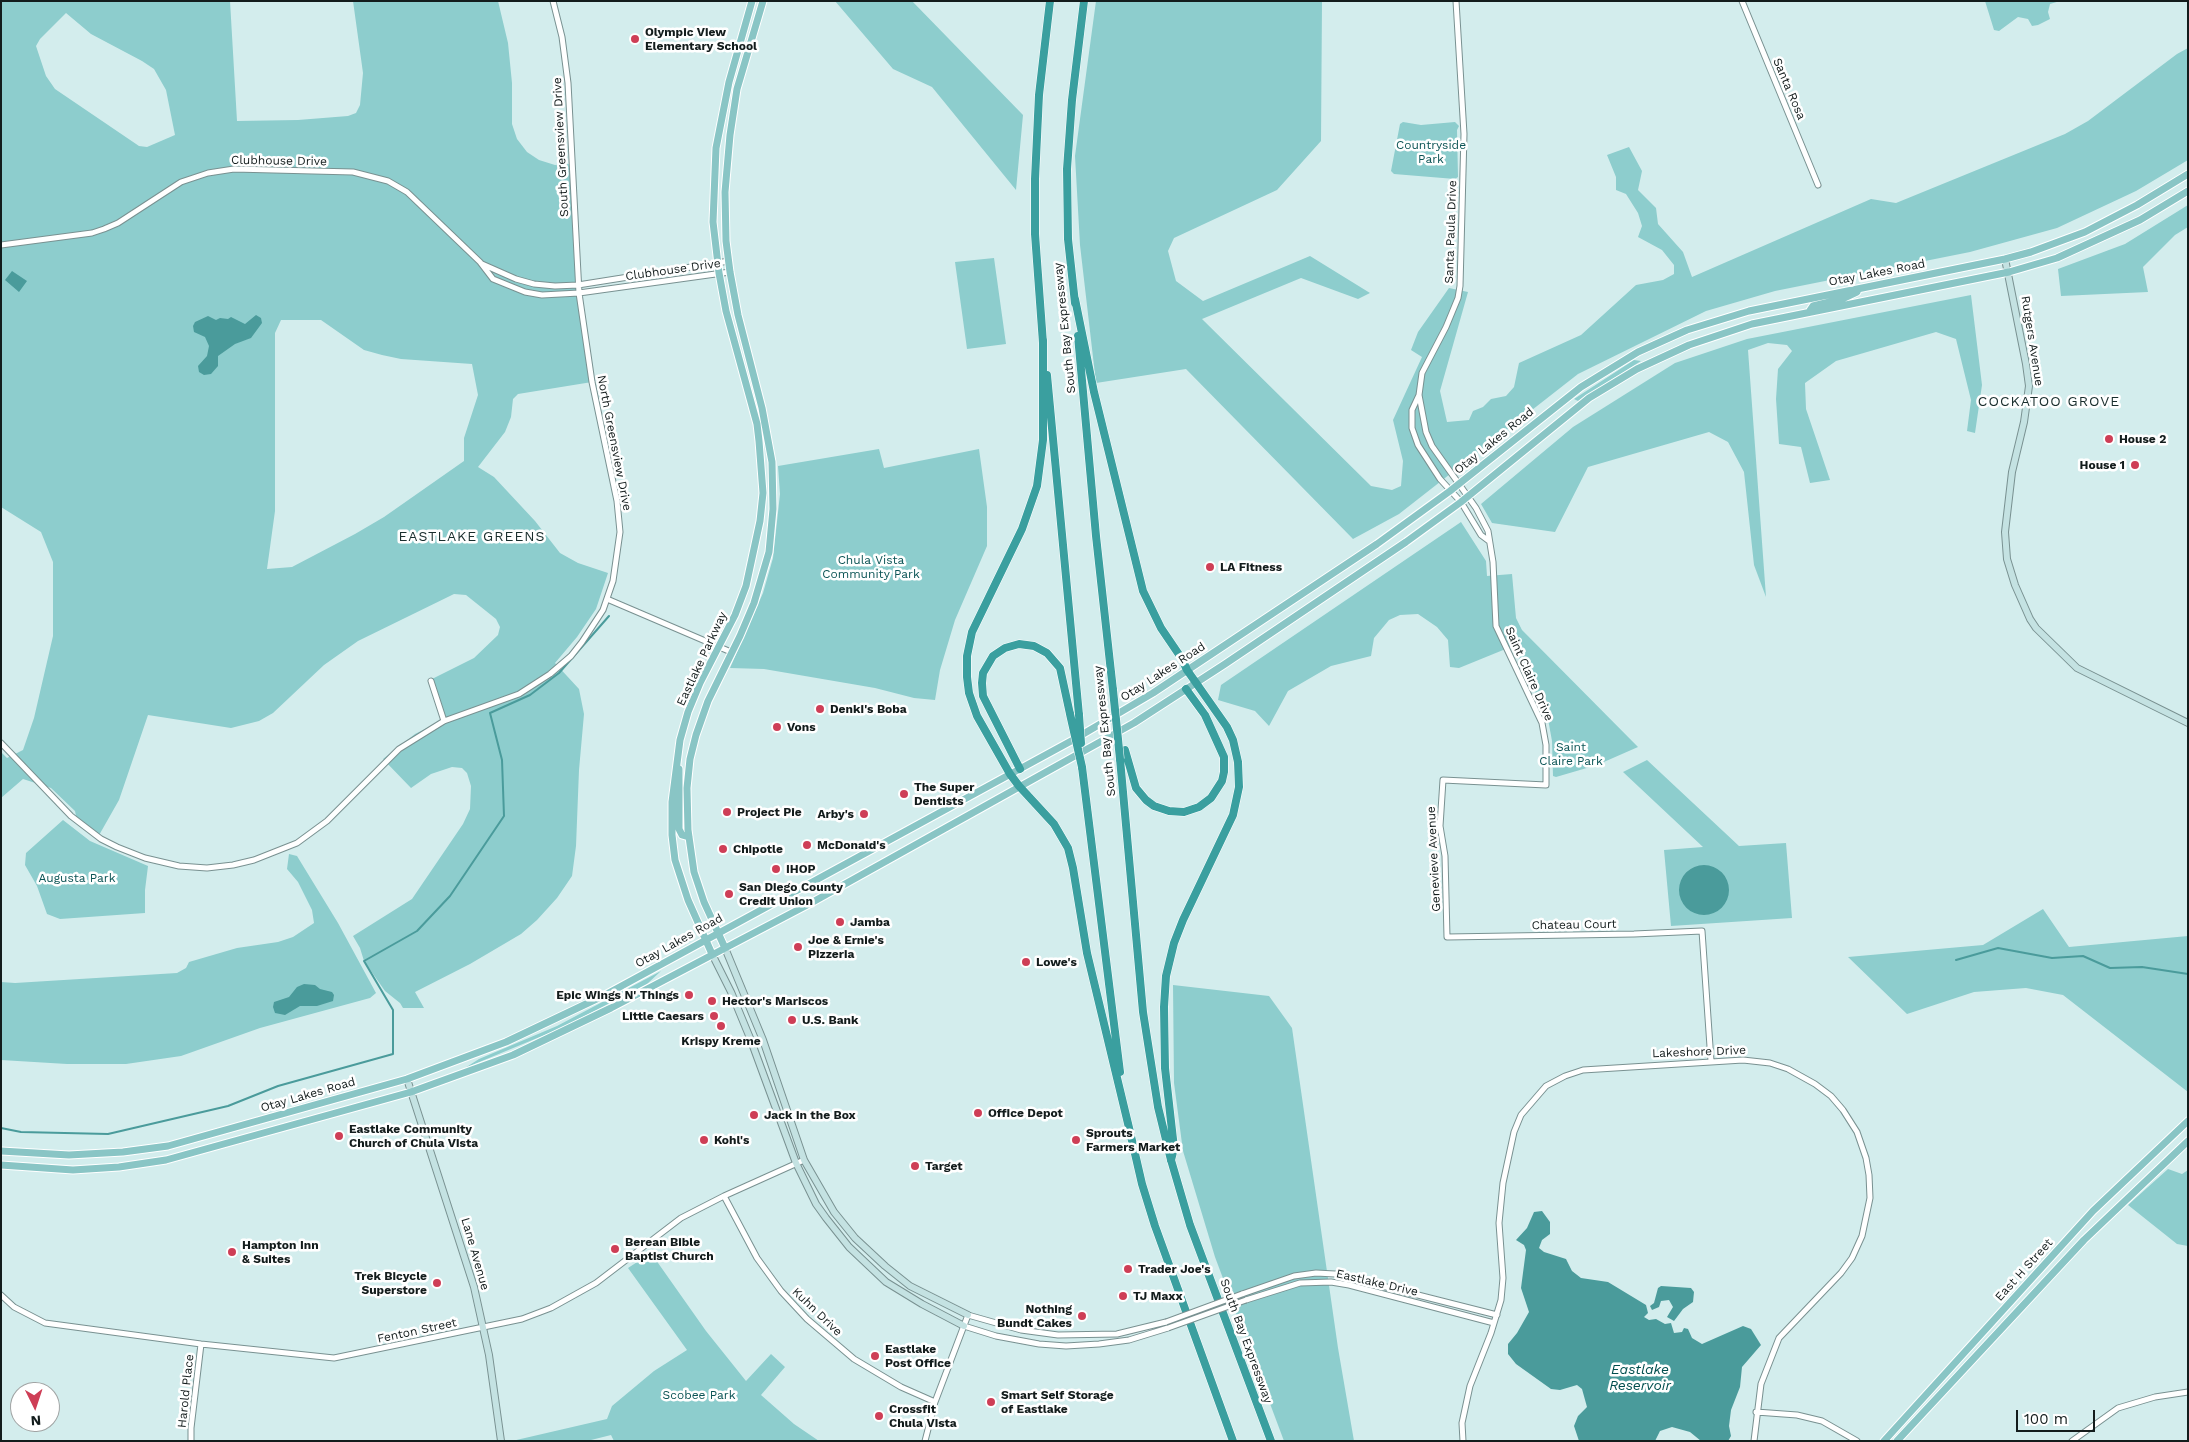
<!DOCTYPE html>
<html>
<head>
<meta charset="utf-8">
<style>
  body { margin:0 }
  #map { position:relative; width:2189px; height:1442px; overflow:hidden; background:#d3eded; font-family:"Work Sans",sans-serif }
  canvas { display:block }
  .frame { position:absolute; inset:0; border:2px solid #131c1c; pointer-events:none }
  .north { position:absolute; left:10px; top:1382px; width:50px; height:50px; box-sizing:border-box; background:#fff; border:1px solid #a1a4a4; border-radius:50%; rotate:176deg; font-size:14px; font-weight:700; line-height:20px; text-align:center; color:#131c1c }
  .north::after { content:''; display:block; margin:auto; width:18px; height:22px; background:#ce3e56; clip-path:polygon(50% 0,100% 100%,50% 72%,0 100%) }
  .scale { position:absolute; left:2016px; top:1410px; width:79px; height:22px; box-sizing:border-box; border:2px solid #131c1c; border-top:0; padding-left:6px; font-size:15px; line-height:18px; white-space:nowrap; color:#131c1c; -webkit-text-stroke:4px #fff; paint-order:stroke }
</style>
</head>
<body>
<div id="map">
<canvas width="2189" height="1442"></canvas>
<div class="frame"></div>
<div class="north">N</div>
<div class="scale">100 m</div>
</div>
<script>
const c = document.querySelector('canvas').getContext('2d');
c.lineJoin = 'round';
function fillPath(path, color) {
  c.fillStyle = color;
  c.fill(path, 'evenodd');
}
function poly(rows) {
  const path = new Path2D();
  for (const r of rows) {
    if (r.length === 3) {
      path.moveTo(r[0] + r[2], r[1]);
      path.arc(r[0], r[1], r[2], 0, 2 * Math.PI);
      continue;
    }
    path.moveTo(r[0], r[1]);
    for (let i = 2; i < r.length; i += 2) path.lineTo(r[i], r[i + 1]);
  }
  return path;
}
function trace(path, color, width, dash) {
  c.strokeStyle = color;
  c.lineWidth = width;
  c.lineCap = dash ? 'butt' : 'round';
  c.setLineDash(dash || []);
  c.stroke(path);
}
function drawText(font, color, halo, rows, align = 'center') {
  c.font = font + ' "Work Sans",sans-serif';
  c.lineWidth = 5;
  c.setLineDash([]);
  c.textBaseline = 'middle';
  c.strokeStyle = halo;
  c.fillStyle = color;
  for (const [text, x, y, turn = 0] of rows) {
    c.save();
    c.translate(x, y);
    c.rotate((+turn || 0) * Math.PI / 180);
    c.textAlign = isNaN(turn) ? turn : align;
    if (halo) c.strokeText(text, 0, 0);
    c.fillText(text, 0, 0);
    c.restore();
  }
}
fillPath(poly([
  [1,1,230,1,237,121,298,120,348,116,356,113,360,105,363,73,353,1,498,1,508,43,512,83,512,124,517,139,527,152,539,160,555,165,571,164,576,271,592,382,518,394,513,399,511,417,505,432,478,467,494,477,535,521,560,553,578,563,608,573,596,609,577,637,555,663,579,689,584,714,579,770,576,846,572,876,557,898,537,920,521,934,470,964,415,992,424,1008,403,1008,400,1003,385,991,364,961,360,948,353,936,412,899,463,824,470,809,471,786,467,773,462,768,452,767,431,774,411,788,383,759,415,734,445,719,428,681,474,658,498,635,500,627,496,619,466,595,454,594,358,641,324,665,273,713,259,721,231,728,148,715,119,800,98,837,77,821,75,811,51,788,23,779,1,798,1,752,7,758,23,750,34,718,53,636,53,562,41,532,1,507],
  [66,13,91,34,142,61,154,69,166,90,175,135,147,147,139,146,55,89,46,76,36,46,40,39],
  [281,320,321,320,364,350,382,355,401,359,472,364,478,395,464,438,464,461,384,517,355,534,292,567,267,569,275,511,275,333],
  [835,1,912,1,1023,115,1016,190,932,87,893,69],
  [1096,1,1322,1,1321,141,1277,190,1174,238,1168,251,1176,281,1203,301,1310,256,1370,293,1358,299,1301,278,1202,319,1371,486,1392,490,1401,486,1403,461,1393,420,1422,357,1411,350,1418,332,1449,288,1468,292,1440,391,1447,422,1469,420,1473,411,1483,407,1491,399,1506,396,1514,387,1519,363,1581,335,1636,285,1663,280,1674,274,1674,265,1662,250,1638,237,1642,226,1638,213,1626,194,1616,190,1616,177,1607,155,1629,147,1642,171,1638,190,1656,208,1658,224,1683,252,1692,277,1871,199,1896,203,2065,134,2088,121,2177,54,2188,48,2188,160,2136,191,2057,228,1970,252,1775,291,1706,311,1578,374,1399,514,1353,539,1186,369,1096,383,1080,245,1075,156],
  [1985,1,2060,1,2050,4,2048,12,2050,19,2038,25,2032,26,2028,19,2018,17,1999,31,1994,30],
  [1403,122,1421,125,1455,122,1459,126,1457,130,1458,177,1455,179,1394,174,1391,171,1400,124],
  [2188,205,2188,227,2175,235,2143,267,2148,292,2061,296,2058,269,2125,244],
  [994,258,1006,344,967,349,955,262],
  [1971,295,1982,385,1975,433,1967,431,1971,400,1956,339,1936,332,1836,361,1805,383,1806,409,1830,480,1810,483,1801,447,1779,444,1776,399,1778,369,1792,351,1787,345,1768,343,1748,350,1766,597,1754,565,1744,472,1728,442,1709,432,1588,467,1555,532,1492,523,1481,504,1573,427,1675,363,1747,339],
  [1634,360,1641,361,1578,401,1574,399],
  [879,449,884,468,979,449,987,507,987,546,955,620,940,670,935,700,914,698,875,688,764,669,730,668,763,593,773,558,780,494,778,466],
  [1461,522,1486,561,1487,576,1512,574,1516,618,1522,630,1638,747,1597,765,1556,777,1553,776,1552,741,1548,719,1513,646,1459,668,1450,667,1448,640,1437,627,1418,614,1400,615,1389,620,1374,638,1371,656,1331,666,1288,691,1269,726,1255,711,1218,700,1221,685],
  [1647,760,1739,846,1786,843,1792,918,1671,926,1664,850,1703,847,1623,772],
  [63,820,90,841,148,866,145,890,145,913,60,919,47,914,37,886,25,865,26,853],
  [289,854,297,856,338,923,376,993,370,998,260,1028,181,1056,126,1064,67,1064,1,1060,1,982,15,983,177,973,186,968,189,962,237,948,278,942,293,937,314,923,312,910,298,882,287,869],
  [2043,909,2069,947,2188,936,2188,1092,2063,995,2026,988,1974,992,1907,1014,1848,957,1983,945],
  [661,971,647,984,559,1029,465,1068,479,1059,557,1026],
  [1173,985,1269,996,1292,1028,1338,1348,1354,1441,1284,1441,1215,1257,1183,1151,1174,1083],
  [2168,1169,2182,1174,2188,1170,2188,1246,2177,1244,2128,1205],
  [651,1253,706,1331,746,1381,771,1354,785,1367,761,1395,794,1424,819,1441,614,1441,611,1435,587,1441,512,1441,607,1419,612,1406,654,1371,687,1350,628,1268]
]), '#8dcdcd');
fillPath(poly([
  [12,271,27,281,19,292,5,280],
  [256,315,261,318,262,323,251,338,235,344,218,356,218,366,211,374,204,375,199,372,198,366,207,356,209,346,205,337,194,332,193,326,195,322,208,316,216,320,220,318,228,319,231,317,245,324],
  [1704,890,25],
  [304,984,315,985,320,989,332,992,334,995,333,1001,317,1006,300,1006,285,1015,275,1013,273,1007,274,1002,289,997,297,987],
  [1542,1211,1550,1222,1550,1234,1542,1240,1539,1248,1544,1252,1566,1259,1572,1271,1581,1278,1608,1282,1646,1305,1648,1313,1644,1317,1649,1320,1656,1319,1665,1324,1671,1323,1674,1333,1682,1332,1684,1328,1688,1329,1692,1338,1702,1344,1743,1326,1751,1329,1761,1345,1742,1367,1740,1387,1731,1410,1729,1426,1731,1436,1728,1441,1701,1441,1690,1432,1672,1427,1660,1431,1655,1441,1579,1441,1574,1426,1578,1416,1587,1407,1582,1389,1577,1385,1560,1390,1551,1389,1516,1364,1508,1354,1508,1344,1517,1333,1529,1312,1521,1288,1526,1250,1524,1245,1516,1240,1527,1228,1534,1212],
  [1661,1286,1691,1288,1694,1292,1693,1302,1683,1309,1674,1321,1667,1317,1673,1307,1669,1300,1661,1301,1659,1307,1652,1310,1650,1306,1654,1303,1658,1288]
]), '#4a9b9b');
trace(poly([
  [1956,960,1998,948,2052,958,2083,956,2110,968,2142,967,2188,974],
  [1,1128,21,1132,108,1134,228,1106,278,1086,393,1054,393,1010,364,961,417,931,450,896,504,816,502,760,490,713,530,695,559,673,609,616]
]), '#4a9b9b', 2);
const tertiary = poly([
  [1456,1,1464,134,1460,286,1458,298,1446,327,1422,373,1419,395,1426,432,1432,446,1476,508,1488,531,1493,562,1496,626,1542,723,1546,745,1546,785,1443,780,1440,826,1445,856,1447,937,1634,934,1702,931,1711,1061],
  [1742,1,1818,185],
  [1,245,92,233,104,229,118,223,181,182,208,173,234,169,353,172,388,181,407,192,480,262,493,279,525,292,542,295,579,293,730,272],
  [482,264,516,279,534,284,555,286,578,285,729,261],
  [1419,395,1412,410,1412,428,1418,445,1440,479,1461,502,1481,535,1489,541],
  [607,599,731,652],
  [431,681,444,721],
  [1,743,71,816,101,839,117,847,145,858,179,866,207,868,233,865,254,860,297,843,327,821,399,749,444,721,519,694,550,674,571,656,582,642,603,610,613,581,620,532,617,501,592,382,579,293,568,83,562,37,553,1],
  [724,1196,757,1258,781,1291,807,1319,854,1359,901,1387,935,1402],
  [1242,1294,1294,1276,1316,1273,1335,1274,1497,1315],
  [1,1295,14,1307,45,1323,201,1344,334,1358,522,1319,551,1308,596,1283,681,1218,724,1196,804,1160],
  [1246,1300,1300,1283,1331,1282,1349,1285,1494,1323],
  [964,1326,996,1336,1039,1344,1066,1346,1099,1344,1129,1340,1168,1328],
  [1756,1412,1797,1415,1822,1421,1857,1441],
  [191,1441,191,1428,201,1344],
  [925,1441,935,1402,968,1315,1021,1330,1058,1335,1117,1334,1166,1322],
  [1463,1441,1462,1423,1470,1386,1491,1333,1501,1300,1503,1278,1499,1223,1503,1183,1514,1132,1521,1115,1546,1086,1565,1076,1583,1070,1743,1060,1770,1063,1788,1069,1815,1084,1831,1096,1843,1110,1857,1132,1866,1158,1869,1175,1870,1198,1862,1236,1852,1258,1841,1273,1779,1338,1761,1384,1754,1441],
  [2072,1441,2118,1408,2155,1397,2188,1392]
]);
const secondary = poly([
  [2005,259,2026,364,2029,386,2024,422,2012,472,2005,532,2007,559,2015,585,2030,619,2036,628,2077,668,2188,723],
  [725,948,763,1040,804,1160,834,1212,855,1238,885,1266,910,1286,968,1315],
  [712,954,731,992,750,1038,796,1163,816,1204,826,1218,849,1247,886,1282,922,1304,964,1326],
  [407,1079,474,1287,489,1355,501,1441]
]);
const primary = poly([
  [1809,312,1813,306,1842,299,1857,292],
  [679,769,679,829,682,835,689,837],
  [725,948,704,902,694,872,688,830,687,788,690,759,696,735,708,701,740,636,754,603,769,552,773,509,772,462,762,408,738,315,730,272,726,241,725,192,730,135,737,89,763,1],
  [712,954,688,900,675,860,672,835,672,802,680,740,688,712,700,683,735,615,746,586,760,521,763,493,759,441,757,424,726,311,719,273,713,222,716,148,729,82,752,1],
  [1,1151,69,1155,123,1152,168,1146,407,1079,506,1042,605,995,1073,740,1153,693,1377,544,1450,491,1581,387,1638,352,1687,330,1749,311,2005,259,2031,252,2085,232,2137,205,2188,174],
  [1,1165,73,1170,119,1167,166,1160,411,1092,513,1055,611,1008,811,903,1134,723,1225,664,1406,542,1461,502,1589,398,1637,369,1689,345,1752,324,2009,272,2057,258,2140,220,2188,191],
  [1884,1441,2093,1211,2188,1121],
  [1897,1441,2084,1240,2188,1141]
]);
const motorway = poly([
  [1075,299,1094,392,1143,591,1161,628,1182,659,1187,670,1227,727,1233,740,1238,762,1239,787,1233,815,1183,920,1174,943,1166,976,1164,1007,1165,1068,1174,1148,1171,1160],
  [1075,303,1068,239,1067,169,1072,100,1084,1],
  [1078,336,1096,536,1113,690],
  [1043,340,1043,440,1037,486,1022,529,972,632,967,656,967,677,969,693,977,716,1010,774,1019,786,1054,824,1068,848,1073,868,1087,953,1131,1136],
  [1043,343,1035,234,1035,179,1039,95,1050,1],
  [1047,375,1079,715],
  [1125,750,1136,788,1146,800,1154,806,1169,811,1184,812,1199,807,1211,798,1222,781,1224,772,1224,757,1205,715,1186,689],
  [1120,759,1143,1012,1158,1107,1171,1160,1190,1225,1271,1441],
  [1082,767,1120,1072],
  [1020,769,983,696,982,683,983,673,993,656,1005,648,1019,644,1034,646,1047,653,1060,668,1070,714],
  [1130,1132,1142,1184,1155,1226,1233,1441]
]);
trace(tertiary, '#799191', 7);
trace(secondary, '#799191', 8);
trace(primary, '#fff', 9);
trace(motorway, '#fff', 9);
trace(tertiary, '#fff', 5);
trace(secondary, '#c4e2e2', 6);
trace(primary, '#89c5c5', 7);
trace(motorway, '#3a9f9f', 8);
const tertiaryBridge = poly([
  [1166,1322,1242,1294],
  [1168,1328,1246,1300]
]);
const motorwayBridge = poly([
  [1113,690,1120,759],
  [1070,714,1082,767],
  [1079,715,1081,743]
]);
trace(tertiaryBridge, '#799191', 7, []);
trace(motorwayBridge, '#fff', 9, []);
trace(tertiaryBridge, '#fff', 5);
trace(motorwayBridge, '#3a9f9f', 8);
for (const [x, y, r, color] of [
  [635,39,5,"#ce3e56"],
  [2109,439,5,"#ce3e56"],
  [2135,465,5,"#ce3e56"],
  [1210,567,5,"#ce3e56"],
  [820,709,5,"#ce3e56"],
  [777,727,5,"#ce3e56"],
  [904,794,5,"#ce3e56"],
  [727,812,5,"#ce3e56"],
  [864,814,5,"#ce3e56"],
  [807,845,5,"#ce3e56"],
  [723,849,5,"#ce3e56"],
  [776,869,5,"#ce3e56"],
  [729,894,5,"#ce3e56"],
  [840,922,5,"#ce3e56"],
  [798,947,5,"#ce3e56"],
  [1026,962,5,"#ce3e56"],
  [689,995,5,"#ce3e56"],
  [712,1001,5,"#ce3e56"],
  [714,1016,5,"#ce3e56"],
  [792,1020,5,"#ce3e56"],
  [721,1026,5,"#ce3e56"],
  [978,1113,5,"#ce3e56"],
  [754,1115,5,"#ce3e56"],
  [339,1136,5,"#ce3e56"],
  [704,1140,5,"#ce3e56"],
  [1076,1140,5,"#ce3e56"],
  [915,1166,5,"#ce3e56"],
  [615,1249,5,"#ce3e56"],
  [232,1252,5,"#ce3e56"],
  [1128,1269,5,"#ce3e56"],
  [437,1283,5,"#ce3e56"],
  [1123,1296,5,"#ce3e56"],
  [1082,1316,5,"#ce3e56"],
  [875,1356,5,"#ce3e56"],
  [991,1402,5,"#ce3e56"],
  [879,1416,5,"#ce3e56"]
]) {
  const dot = new Path2D();
  dot.arc(x, y, r, 0, 2 * Math.PI);
  c.fillStyle = color;
  c.fill(dot);
  trace(dot, '#fff', 2);
}
drawText('bold 12px', '#131c1c', '#fff', [
  ["Olympic View",645,32],
  ["Elementary School",645,46],
  ["House 2",2119,439],
  ["House 1",2125,465,"right"],
  ["LA Fitness",1220,567],
  ["Denki's Boba",830,709],
  ["Vons",787,727],
  ["The Super",914,787],
  ["Dentists",914,801],
  ["Project Pie",737,812],
  ["Arby's",854,814,"right"],
  ["McDonald's",817,845],
  ["Chipotle",733,849],
  ["IHOP",786,869],
  ["San Diego County",739,887],
  ["Credit Union",739,901],
  ["Jamba",850,922],
  ["Joe & Ernie's",808,940],
  ["Pizzeria",808,954],
  ["Lowe's",1036,962],
  ["Epic Wings N' Things",679,995,"right"],
  ["Hector's Mariscos",722,1001],
  ["Little Caesars",704,1016,"right"],
  ["U.S. Bank",802,1020],
  ["Krispy Kreme",721,1041,"center"],
  ["Office Depot",988,1113],
  ["Jack in the Box",764,1115],
  ["Eastlake Community",349,1129],
  ["Church of Chula Vista",349,1143],
  ["Sprouts",1086,1133],
  ["Farmers Market",1086,1147],
  ["Kohl's",714,1140],
  ["Target",925,1166],
  ["Berean Bible",625,1242],
  ["Baptist Church",625,1256],
  ["Hampton Inn",242,1245],
  ["& Suites",242,1259],
  ["Trader Joe's",1138,1269],
  ["Trek Bicycle",427,1276,"right"],
  ["Superstore",427,1290,"right"],
  ["TJ Maxx",1133,1296],
  ["Nothing",1072,1309,"right"],
  ["Bundt Cakes",1072,1323,"right"],
  ["Eastlake",885,1349],
  ["Post Office",885,1363],
  ["Smart Self Storage",1001,1395],
  ["of Eastlake",1001,1409],
  ["Crossfit",889,1409],
  ["Chula Vista",889,1423]
], 'left');
drawText('12px', '#131c1c', '#fff', [
  ["Santa Rosa",1789,89,67],
  ["South Greensview Drive",561,147,-93],
  ["Clubhouse Drive",279,161,1],
  ["Santa Paula Drive",1451,232,-88],
  ["Clubhouse Drive",673,270,-8],
  ["Otay Lakes Road",1877,273,-11],
  ["South Bay Expressway",1065,328,-96],
  ["Rutgers Avenue",2032,341,81],
  ["Otay Lakes Road",1494,441,-39],
  ["North Greensview Drive",614,443,79],
  ["Eastlake Parkway",702,659,-65],
  ["Otay Lakes Road",1163,672,-33],
  ["Saint Claire Drive",1529,674,66],
  ["South Bay Expressway",1105,731,-96],
  ["Genevieve Avenue",1434,859,-93],
  ["Chateau Court",1574,925,-1],
  ["Otay Lakes Road",679,941,-29],
  ["Lakeshore Drive",1699,1052,-2],
  ["Otay Lakes Road",308,1095,-16],
  ["Lane Avenue",475,1254,74],
  ["East H Street",2024,1270,-48],
  ["Eastlake Drive",1377,1283,13],
  ["Kuhn Drive",817,1312,44],
  ["Fenton Street",417,1331,-12],
  ["South Bay Expressway",1246,1341,70],
  ["Harold Place",186,1391,-84]
]);
drawText('12px', '#0b5455', '#fff', [
  ["Countryside",1431,145],
  ["Park",1431,159],
  ["Chula Vista",871,560],
  ["Community Park",871,574],
  ["Saint",1571,747],
  ["Claire Park",1571,761],
  ["Augusta Park",77,878],
  ["Scobee Park",699,1395]
]);
c.letterSpacing = '1px';
drawText('14px', '#192e2d', '#fff', [
  ["COCKATOO GROVE",2049,402],
  ["EASTLAKE GREENS",472,537]
]);
c.letterSpacing = '0px';
drawText('italic 14px', '#004e4e', '#fff', [
  ["Eastlake",1640,1370],
  ["Reservoir",1640,1386]
]);
</script>
</body>
</html>
